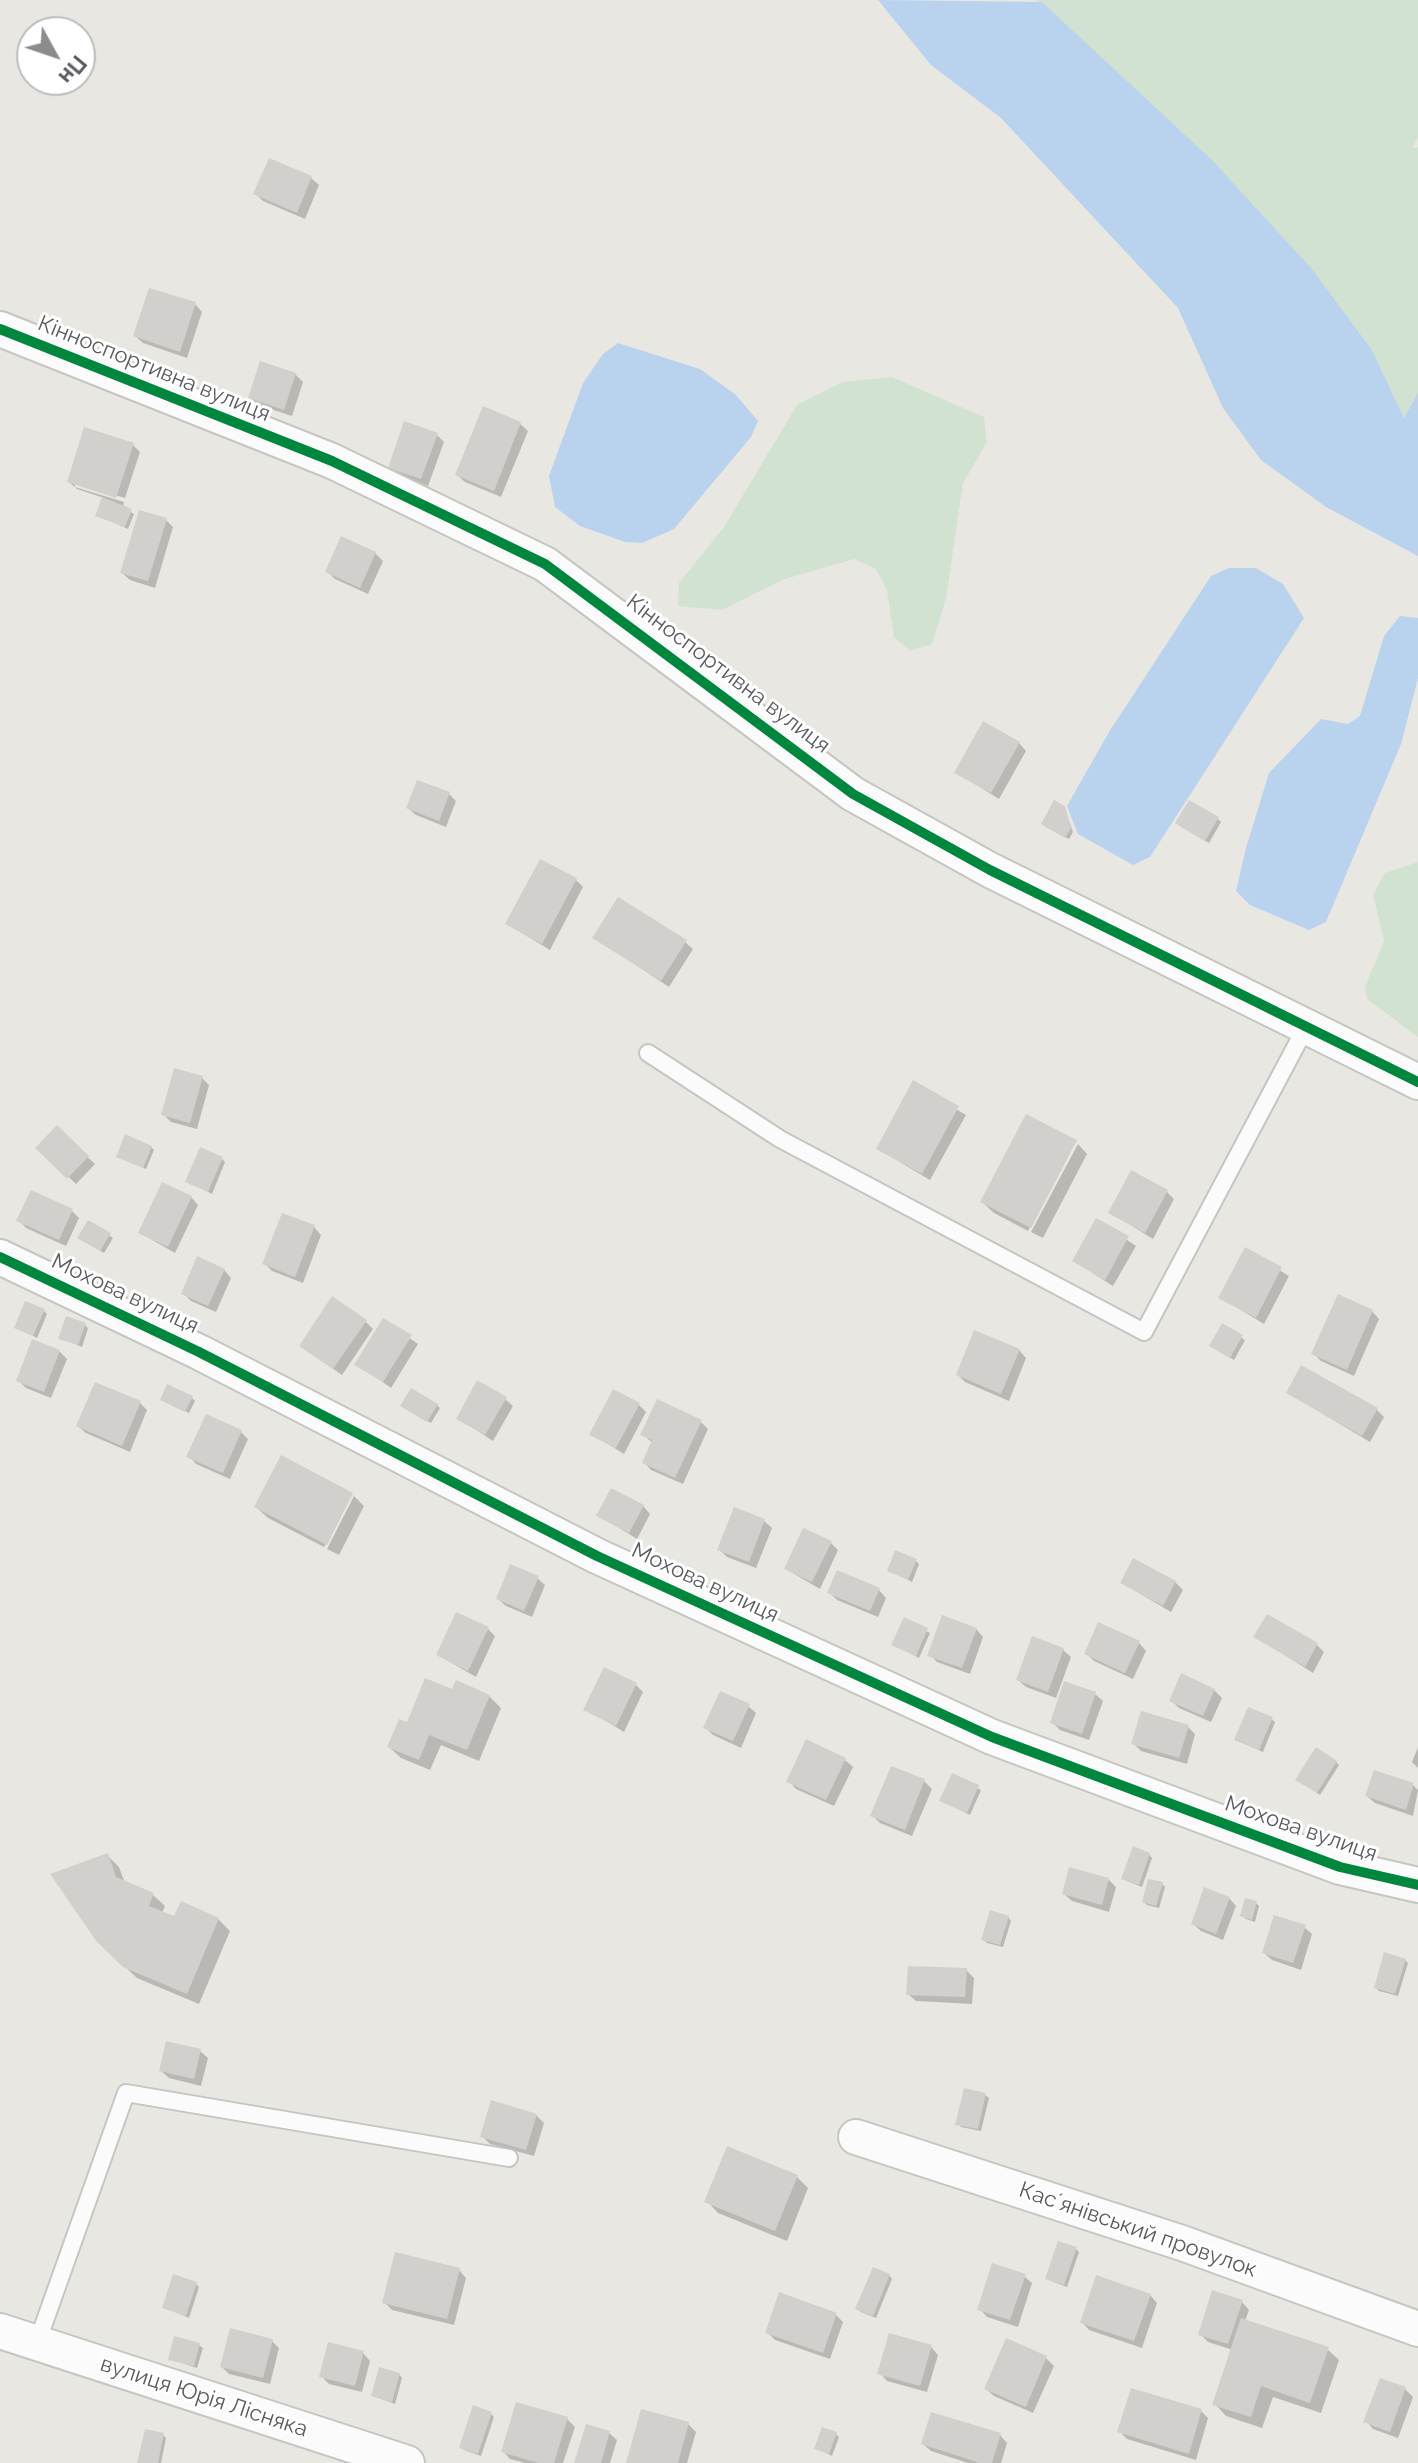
<!DOCTYPE html>
<html>
<head>
<meta charset="utf-8">
<style>
  body { margin:0 }
  #map { position:relative; width:1418px; height:2463px; overflow:hidden; background:#e8e7e2; font-family:Raleway,sans-serif }
  canvas { display:block }
  .north { position:absolute; left:16px; top:16px; width:80px; height:80px; box-sizing:border-box; background:#fff; border:2px solid #bdbdbf; border-radius:50%; rotate:130deg; font-size:22px; font-weight:700; line-height:32px; text-align:center; color:#595b5f }
  .north::after { content:''; display:block; margin:auto; width:28px; height:36px; background:#8b8c8d; clip-path:polygon(50% 0,100% 100%,50% 72%,0 100%) }
</style>
</head>
<body>
<div id="map">
<canvas width="1418" height="2463"></canvas>
<div class="north">Пн</div>
</div>
<script>
const c = document.querySelector('canvas').getContext('2d');
c.lineJoin = 'round';
function fillPath(path, color) {
  c.fillStyle = color;
  c.fill(path, 'evenodd');
}
function poly(rows) {
  const path = new Path2D();
  for (const r of rows) {
    path.moveTo(r[0], r[1]);
    for (let i = 2; i < r.length; i += 2) path.lineTo(r[i], r[i + 1]);
  }
  return path;
}
function trace(path, color, width, dash) {
  c.strokeStyle = color;
  c.lineWidth = width;
  c.lineCap = dash ? 'butt' : 'round';
  c.setLineDash(dash || []);
  c.stroke(path);
}
function drawText(font, color, halo, rows, align = 'center') {
  c.font = font + ' Raleway,sans-serif';
  c.lineWidth = 6;
  c.setLineDash([]);
  c.textBaseline = 'middle';
  c.strokeStyle = halo;
  c.fillStyle = color;
  for (const [text, x, y, turn = 0] of rows) {
    c.save();
    c.translate(x, y);
    c.rotate((+turn || 0) * Math.PI / 180);
    c.textAlign = isNaN(turn) ? turn : align;
    if (halo) c.strokeText(text, 0, 0);
    c.fillText(text, 0, 0);
    c.restore();
  }
}
fillPath(poly([
  [1036,0,1418,0,1418,138,1412,148,1418,147,1418,392,1404,418,1372,350,1211,159],
  [892,377,984,417,987,442,963,483,946,599,932,644,910,651,894,637,887,590,876,569,854,559,785,579,722,610,678,606,679,583,724,527,797,405,843,382],
  [1418,862,1418,1037,1367,999,1365,987,1384,941,1373,894,1385,873]
]), '#d1e3d0');
fillPath(poly([
  [878,0,1042,2,1211,159,1311,268,1372,350,1404,418,1418,392,1418,556,1326,507,1261,460,1223,408,1178,308,1001,118,931,65],
  [618,343,700,369,736,395,758,421,751,437,674,529,642,543,625,542,580,526,555,507,549,476,583,383,603,354],
  [1229,568,1256,568,1283,584,1304,618,1150,857,1133,865,1078,834,1067,806,1109,732,1211,576],
  [1400,616,1418,618,1418,678,1401,744,1326,922,1309,930,1250,905,1236,891,1246,848,1269,773,1321,719,1348,724,1360,716,1384,636]
]), '#b9d3ef');
fillPath(poly([
  [311,178,319,185,305,219,263,201,256,194],
  [195,304,202,312,187,358,143,343,135,336],
  [295,374,303,382,292,416,258,405,250,397],
  [484,409,520,424,528,431,501,497,465,482,457,475],
  [436,434,444,442,428,486,398,475,390,468],
  [133,445,140,452,125,498,75,483,75,487,124,502,123,507,134,514,128,529,98,515,104,498,77,489,69,482],
  [166,520,173,527,155,588,130,580,122,573],
  [375,553,383,561,368,594,335,579,328,572],
  [1019,743,1026,751,999,799,957,773],
  [449,794,456,801,446,827,416,815,408,808],
  [1064,807,1073,832,1069,839,1046,827],
  [1218,819,1221,822,1209,843,1180,826],
  [576,880,583,887,550,950,507,924],
  [595,938,685,942,693,949,669,987],
  [202,1078,209,1085,197,1129,171,1122,163,1114],
  [913,1083,966,1115,930,1180,878,1149],
  [1027,1116,1077,1143,1073,1143,1028,1231,994,1213,982,1202],
  [57,1128,95,1164,76,1184,38,1148],
  [1078,1144,1087,1154,1043,1238,1031,1232],
  [151,1147,154,1150,146,1169,118,1156],
  [222,1159,225,1162,212,1194,187,1181],
  [1167,1192,1174,1199,1153,1239,1111,1213],
  [191,1197,198,1205,175,1253,140,1233],
  [72,1211,79,1218,66,1246,26,1228,19,1220],
  [1097,1220,1136,1246,1113,1286,1074,1261],
  [314,1227,321,1235,303,1283,272,1271,264,1263],
  [109,1235,113,1238,104,1253,83,1240],
  [1246,1250,1289,1276,1264,1324,1221,1298],
  [224,1270,231,1278,216,1312,191,1301,183,1293],
  [44,1311,47,1314,37,1338,16,1327],
  [1372,1311,1379,1319,1354,1376,1321,1361,1314,1354],
  [384,1320,418,1344,391,1388,357,1364],
  [365,1321,373,1329,342,1375,301,1346],
  [85,1325,88,1328,82,1347,61,1338],
  [1223,1326,1245,1340,1234,1360,1215,1349],
  [1019,1350,1026,1358,1009,1401,965,1382,958,1375],
  [59,1351,67,1359,51,1398,26,1388,18,1380],
  [1288,1393,1376,1409,1384,1417,1370,1442],
  [191,1397,195,1401,189,1413,162,1400],
  [505,1399,513,1406,493,1441,458,1418],
  [140,1403,147,1410,130,1452,86,1433,78,1426],
  [638,1404,646,1412,624,1454,592,1434],
  [437,1405,440,1408,431,1423,406,1409],
  [701,1422,708,1429,683,1484,651,1470,644,1462,653,1443,643,1435],
  [241,1432,248,1439,230,1479,196,1464,189,1456],
  [352,1494,324,1547,268,1518,256,1507],
  [354,1496,364,1506,339,1555,327,1549],
  [643,1506,650,1514,637,1539,598,1515],
  [764,1521,772,1528,756,1568,727,1557,719,1549],
  [831,1543,838,1550,820,1589,786,1569],
  [916,1561,919,1564,912,1582,889,1570],
  [537,1578,545,1585,532,1617,506,1606,498,1599],
  [1175,1582,1183,1590,1171,1612,1122,1583],
  [879,1590,886,1598,878,1617,837,1600,829,1592],
  [905,1620,930,1633,919,1658,894,1645],
  [488,1629,495,1636,476,1677,438,1655],
  [976,1629,983,1637,970,1674,937,1662,930,1655],
  [1256,1637,1317,1645,1324,1652,1313,1673],
  [1139,1643,1146,1651,1133,1679,1094,1661,1086,1653],
  [1063,1650,1071,1657,1056,1698,1026,1687,1018,1680],
  [636,1685,643,1692,624,1732,586,1709],
  [1214,1690,1222,1698,1211,1722,1179,1708,1171,1700],
  [453,1692,489,1696,501,1708,479,1761,441,1745,430,1770,401,1758,389,1747,408,1725],
  [1095,1694,1103,1701,1089,1740,1060,1730,1052,1722],
  [748,1706,756,1713,741,1748,713,1735,706,1728],
  [1271,1719,1275,1722,1263,1752,1236,1740],
  [1188,1727,1195,1734,1187,1764,1141,1751,1133,1743],
  [1418,1747,1418,1768,1412,1762],
  [845,1760,853,1767,834,1806,796,1789,789,1781],
  [1336,1762,1339,1765,1320,1795,1301,1782],
  [953,1775,981,1790,970,1815,942,1801],
  [924,1781,932,1789,912,1836,880,1823,873,1816],
  [1413,1785,1418,1790,1413,1816,1375,1803,1367,1796],
  [1149,1854,1152,1858,1142,1887,1127,1881,1124,1878],
  [107,1855,119,1867,125,1883,153,1895,165,1906,162,1913,175,1919,218,1919,230,1931,199,2004,137,1978,98,1941],
  [1108,1879,1116,1887,1109,1912,1072,1901,1064,1894],
  [1162,1884,1165,1887,1159,1908,1147,1905,1144,1902],
  [1229,1898,1236,1906,1223,1940,1201,1931,1193,1924],
  [1256,1903,1259,1906,1255,1922,1246,1919,1243,1916],
  [1008,1917,1011,1921,1003,1947,987,1943,983,1939],
  [1304,1927,1312,1934,1301,1970,1272,1960,1264,1953],
  [1405,1960,1408,1963,1398,1996,1379,1991,1376,1988],
  [966,1970,974,1978,972,2004,916,2001,908,1994],
  [200,2051,208,2058,201,2086,169,2078,161,2071],
  [985,2095,989,2098,981,2131,961,2127,958,2124],
  [536,2115,544,2123,534,2156,490,2144,482,2136],
  [797,2177,808,2188,787,2241,718,2213,707,2201],
  [1076,2249,1079,2252,1067,2287,1051,2281,1048,2278],
  [459,2270,466,2278,454,2325,392,2310,384,2302],
  [889,2275,892,2279,876,2318,861,2312,858,2308],
  [1024,2276,1032,2283,1018,2327,987,2317,980,2309],
  [196,2284,199,2287,189,2318,164,2307],
  [1150,2295,1157,2303,1142,2348,1089,2330,1082,2322],
  [1242,2302,1249,2310,1245,2321,1327,2349,1339,2360,1321,2413,1273,2397,1262,2428,1226,2416,1215,2404,1233,2350,1208,2342,1200,2334],
  [836,2315,843,2322,830,2359,775,2340,767,2332],
  [272,2341,279,2348,270,2384,229,2374,222,2367],
  [1007,2341,1046,2358,1054,2366,1033,2413,994,2396,986,2389],
  [199,2345,203,2348,197,2368,170,2359],
  [931,2347,938,2355,927,2392,887,2381,880,2373],
  [363,2353,370,2361,362,2392,329,2384,321,2376],
  [399,2374,402,2378,395,2404,373,2396],
  [1381,2380,1405,2389,1413,2397,1398,2438,1373,2429,1366,2421],
  [1201,2411,1208,2418,1196,2460,1127,2439,1120,2432],
  [643,2412,688,2424,696,2432,687,2463,628,2463],
  [491,2414,494,2417,481,2456,464,2450,461,2447],
  [567,2419,575,2427,563,2463,525,2463,510,2459,503,2451],
  [609,2433,617,2440,610,2463,576,2463],
  [836,2434,839,2437,832,2456,816,2448],
  [163,2435,166,2438,161,2463,139,2463],
  [1000,2435,1007,2443,1001,2463,968,2463,931,2451,923,2444]
]), '#0003');
fillPath(poly([
  [269,158,312,176,297,213,253,194],
  [149,288,196,302,180,352,133,336],
  [260,361,296,373,284,410,248,398],
  [483,406,521,422,494,491,455,475],
  [404,421,438,433,421,479,388,468],
  [84,427,134,443,116,498,67,482],
  [102,497,132,509,125,527,95,516],
  [139,510,167,518,148,581,120,573],
  [341,536,376,552,360,588,325,572],
  [983,721,1020,742,991,793,954,773],
  [417,780,450,792,439,821,406,808],
  [1054,800,1065,806,1071,828,1065,838,1041,824],
  [1189,800,1219,817,1205,841,1175,823],
  [540,859,577,878,542,944,505,924],
  [618,897,687,940,661,981,592,938],
  [174,1068,203,1076,190,1123,161,1115],
  [913,1080,959,1106,922,1174,876,1149],
  [1026,1114,1077,1140,1031,1228,980,1202],
  [57,1125,89,1156,67,1179,35,1148],
  [125,1134,152,1146,143,1168,116,1157],
  [200,1147,223,1157,208,1192,185,1182],
  [1131,1170,1168,1190,1145,1233,1108,1213],
  [162,1182,192,1196,168,1247,138,1233],
  [31,1190,73,1209,59,1240,16,1221],
  [282,1213,315,1225,295,1277,262,1264],
  [1096,1218,1129,1236,1105,1280,1072,1261],
  [88,1220,111,1233,100,1251,77,1238],
  [1245,1247,1282,1267,1256,1318,1218,1298],
  [197,1256,225,1269,208,1306,181,1294],
  [1338,1294,1373,1310,1347,1370,1311,1354],
  [332,1296,367,1320,333,1369,299,1346],
  [25,1301,45,1309,33,1336,14,1328],
  [66,1316,86,1323,78,1345,58,1339],
  [383,1318,412,1335,383,1382,354,1365],
  [1222,1323,1243,1335,1230,1358,1209,1346],
  [974,1330,1020,1349,1001,1394,956,1375],
  [32,1339,60,1350,44,1392,16,1381],
  [1301,1365,1378,1408,1362,1436,1286,1393],
  [477,1380,507,1397,485,1435,456,1419],
  [95,1382,141,1401,122,1446,76,1426],
  [167,1384,193,1396,185,1412,160,1400],
  [411,1388,438,1404,427,1422,400,1406],
  [613,1389,640,1403,616,1448,589,1435],
  [657,1399,702,1420,675,1478,642,1463,652,1440,640,1435],
  [206,1414,242,1430,223,1473,186,1457],
  [281,1455,353,1493,327,1545,254,1507],
  [611,1488,644,1505,629,1533,596,1516],
  [734,1507,765,1519,749,1562,717,1550],
  [803,1528,832,1541,812,1582,784,1569],
  [895,1550,917,1559,908,1580,887,1571],
  [1133,1558,1176,1581,1163,1606,1120,1583],
  [510,1564,539,1576,524,1611,496,1599],
  [837,1570,880,1588,870,1611,827,1593],
  [456,1612,489,1627,468,1671,436,1655],
  [1267,1614,1318,1643,1305,1667,1253,1637],
  [942,1615,977,1628,962,1668,927,1656],
  [904,1617,928,1628,916,1656,891,1645],
  [1098,1622,1140,1641,1125,1673,1084,1654],
  [1032,1636,1064,1648,1048,1692,1016,1680],
  [604,1667,637,1683,616,1726,583,1710],
  [1181,1673,1215,1689,1203,1716,1169,1701],
  [425,1678,452,1689,456,1680,490,1695,467,1750,429,1735,419,1760,387,1747,399,1719,407,1722],
  [1064,1681,1096,1692,1082,1734,1050,1723],
  [720,1691,750,1704,733,1741,703,1728],
  [1248,1707,1273,1717,1259,1750,1234,1740],
  [1141,1711,1189,1725,1179,1758,1131,1744],
  [806,1739,846,1758,826,1800,786,1782],
  [1316,1747,1337,1761,1317,1793,1295,1780],
  [891,1766,925,1779,905,1830,870,1816],
  [1374,1770,1414,1783,1406,1810,1365,1796],
  [952,1773,979,1785,967,1813,939,1801],
  [1133,1846,1150,1853,1139,1885,1121,1879],
  [108,1853,116,1877,154,1893,149,1906,174,1916,181,1901,219,1918,187,1994,123,1967,97,1942,50,1874],
  [1069,1867,1109,1878,1102,1905,1062,1894],
  [1148,1879,1163,1882,1156,1906,1142,1902],
  [1204,1887,1230,1897,1216,1934,1191,1924],
  [1245,1898,1257,1901,1252,1920,1240,1916],
  [990,1910,1009,1916,1000,1945,981,1940],
  [1274,1915,1306,1925,1293,1963,1262,1953],
  [1384,1952,1406,1959,1395,1994,1374,1988],
  [908,1966,967,1968,965,1997,906,1995],
  [166,2041,201,2049,194,2079,159,2071],
  [964,2088,986,2093,978,2129,955,2125],
  [491,2100,537,2114,526,2150,480,2137],
  [727,2146,798,2175,775,2231,704,2202],
  [1058,2241,1077,2247,1064,2285,1045,2279],
  [395,2252,460,2268,447,2319,382,2303],
  [992,2263,1026,2274,1010,2320,977,2310],
  [873,2267,890,2274,873,2316,855,2309],
  [173,2274,197,2282,186,2316,162,2308],
  [1096,2275,1151,2294,1134,2341,1080,2323],
  [1212,2290,1243,2300,1228,2344,1198,2335],
  [779,2292,837,2313,823,2353,765,2333],
  [1241,2318,1329,2347,1310,2403,1261,2386,1251,2417,1212,2405],
  [230,2328,273,2339,263,2378,220,2367],
  [889,2333,932,2345,920,2386,877,2374],
  [174,2336,200,2343,194,2366,168,2360],
  [1006,2338,1047,2356,1026,2407,984,2389],
  [328,2342,364,2351,355,2386,319,2377],
  [379,2367,400,2373,392,2402,371,2396],
  [1380,2378,1406,2387,1390,2432,1363,2422],
  [1131,2388,1202,2409,1189,2454,1117,2432],
  [516,2402,568,2417,554,2463,539,2463,501,2452],
  [473,2405,492,2412,478,2454,459,2448],
  [641,2409,689,2422,678,2463,626,2463],
  [931,2412,1001,2433,992,2463,980,2463,921,2444],
  [586,2424,610,2431,601,2463,574,2463],
  [822,2427,837,2432,829,2454,814,2449],
  [145,2429,164,2433,158,2463,137,2463]
]), '#d1d0cd');
const lane = poly([
  [648,1053,780,1139,1144,1332,1306,1027],
  [37,2343,126,2093,509,2158]
]);
const street = poly([
  [0,329,332,461,545,564,853,794,990,870,1418,1082],
  [0,1257,199,1352,597,1556,992,1737,1340,1867,1418,1885],
  [856,2137,1182,2243,1418,2329],
  [0,2331,407,2463]
]);
trace(lane, '#c5c5c4', 20);
trace(street, '#c5c5c4', 38);
trace(lane, '#fcfbfb', 16);
trace(street, '#fcfbfb', 34);
trace(poly([
  [0,329,332,461,545,564,853,794,990,870,1418,1082],
  [0,1257,199,1352,597,1556,992,1737,1340,1867,1418,1885]
]), '#00873e', 10);
drawText('22px', '#595b5f', '#fff', [
  ["Кінноспортивна вулиця",154,369,22],
  ["Кінноспортивна вулиця",728,674,37],
  ["Мохова вулиця",125,1294,25],
  ["Мохова вулиця",705,1583,25],
  ["Мохова вулиця",1301,1829,19],
  ["Касʼянівський провулок",1138,2230,19],
  ["вулиця Юрія Лісняка",204,2397,18]
]);
</script>
</body>
</html>
